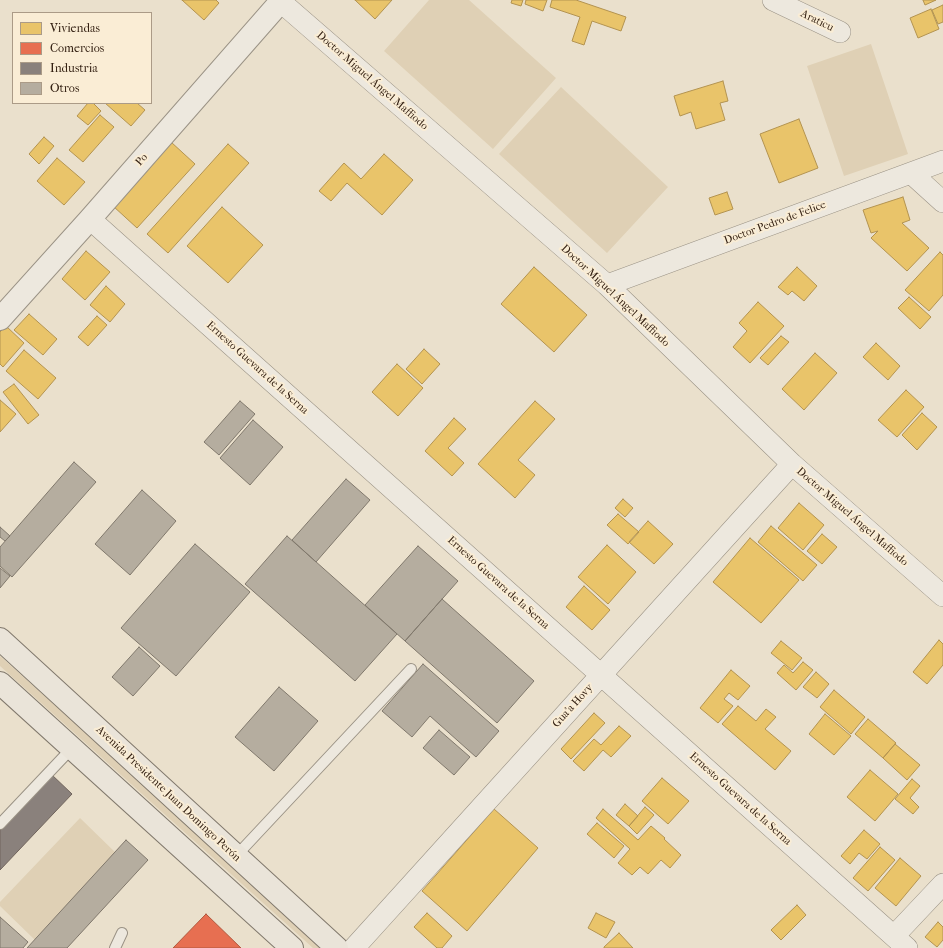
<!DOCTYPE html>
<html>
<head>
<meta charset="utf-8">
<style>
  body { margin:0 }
  #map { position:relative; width:943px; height:948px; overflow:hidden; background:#eae0cc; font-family:"IM FELL French Canon",serif }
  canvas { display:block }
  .legend { position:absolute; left:12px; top:12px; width:140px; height:92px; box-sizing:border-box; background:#faedd5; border:1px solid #ab9b87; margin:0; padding:5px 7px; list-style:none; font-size:12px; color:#342113 }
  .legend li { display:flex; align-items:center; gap:8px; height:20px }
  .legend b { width:20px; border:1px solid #ab9b87 }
</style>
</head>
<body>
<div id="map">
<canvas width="943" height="948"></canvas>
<ul class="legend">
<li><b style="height:11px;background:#e9c46a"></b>Viviendas</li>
<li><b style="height:11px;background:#e76f51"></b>Comercios</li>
<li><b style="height:11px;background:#8a817c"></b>Industria</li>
<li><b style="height:11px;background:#b5ad9f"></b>Otros</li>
</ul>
</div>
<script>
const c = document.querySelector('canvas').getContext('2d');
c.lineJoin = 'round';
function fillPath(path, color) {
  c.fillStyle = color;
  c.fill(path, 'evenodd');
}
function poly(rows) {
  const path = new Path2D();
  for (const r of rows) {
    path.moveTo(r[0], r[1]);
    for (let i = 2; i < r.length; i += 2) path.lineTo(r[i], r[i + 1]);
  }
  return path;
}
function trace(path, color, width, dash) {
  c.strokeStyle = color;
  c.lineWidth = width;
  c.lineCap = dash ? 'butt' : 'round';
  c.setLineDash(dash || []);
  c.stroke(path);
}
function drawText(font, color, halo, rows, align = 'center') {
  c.font = font + ' "IM FELL French Canon",serif';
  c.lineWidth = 4;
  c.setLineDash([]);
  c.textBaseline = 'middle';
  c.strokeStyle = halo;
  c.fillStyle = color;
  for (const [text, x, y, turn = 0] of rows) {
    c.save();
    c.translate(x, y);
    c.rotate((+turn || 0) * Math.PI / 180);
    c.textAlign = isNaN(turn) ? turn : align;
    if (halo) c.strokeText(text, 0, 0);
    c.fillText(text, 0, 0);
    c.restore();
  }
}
fillPath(poly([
  [429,0,469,0,556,78,493,149,384,51],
  [871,44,908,154,844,176,807,66],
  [561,87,668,187,607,253,499,154],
  [0,656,325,948,313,948,0,666],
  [80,818,118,855,36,941,0,906,0,902]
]), '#dfd0b5');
const homes = poly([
  [182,0,216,0,219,3,204,20,182,0],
  [355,0,392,0,375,19,355,0],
  [512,0,523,0,521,6,511,3,512,0],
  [526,0,547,0,543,11,525,4,526,0],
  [552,0,576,0,626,17,621,31,592,21,584,45,572,41,580,17,550,7,552,0],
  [923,0,936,0,925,5,923,0],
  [943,5,943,22,938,24,932,10,943,5],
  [931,9,939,29,918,38,910,18,931,9],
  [723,81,728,101,720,103,725,120,696,129,691,112,680,116,674,96,723,81],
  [88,103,93,103,101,111,88,125,77,116,88,103],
  [105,103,137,103,145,110,131,126,105,103],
  [100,115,114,127,83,162,69,150,100,115],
  [799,119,818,168,779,183,760,134,799,119],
  [44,137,54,146,39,164,29,154,44,137],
  [171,142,195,164,137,228,113,206,171,142],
  [228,144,249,163,168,253,147,234,228,144],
  [384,154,413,180,382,215,347,183,331,201,319,191,344,163,361,179,384,154],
  [57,158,85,182,64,205,37,181,57,158],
  [727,192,733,209,715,215,709,198,727,192],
  [903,197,910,220,902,223,929,248,907,271,871,238,878,231,871,233,863,210,903,197],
  [222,207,263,245,228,283,187,246,222,207],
  [86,251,110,272,85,300,62,279,86,251],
  [940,252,943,255,943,295,929,311,905,290,940,252],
  [534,267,587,315,554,352,501,304,534,267],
  [797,267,817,286,804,301,792,291,788,295,778,287,797,267],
  [106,286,125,304,110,322,90,305,106,286],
  [909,297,931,317,920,329,898,308,909,297],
  [758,302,784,326,750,363,733,347,747,331,739,323,758,302],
  [29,314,57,339,43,355,14,330,29,314],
  [97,316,107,325,88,346,78,337,97,316],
  [6,326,24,343,3,367,0,364,0,332,6,326],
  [781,336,789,342,768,365,760,358,781,336],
  [876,343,900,366,888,380,863,357,876,343],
  [424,349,440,364,422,384,406,369,424,349],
  [24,350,56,378,38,399,6,371,24,350],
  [815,353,837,373,804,410,782,389,815,353],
  [397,364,423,388,398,416,372,392,397,364],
  [14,384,39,415,28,424,3,392,14,384],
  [906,390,924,407,897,437,878,420,906,390],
  [0,400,16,414,0,432,0,400],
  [535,401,555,419,518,460,535,475,515,498,478,464,535,401],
  [922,413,937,427,917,450,902,435,922,413],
  [454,418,466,429,448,448,464,463,452,476,425,451,454,418],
  [623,499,633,508,625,517,615,508,623,499],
  [799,503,824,525,803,550,778,528,799,503],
  [618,514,639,532,628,544,607,525,618,514],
  [648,521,673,544,654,564,629,542,648,521],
  [771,526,817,565,803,581,758,542,771,526],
  [822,534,837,547,822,564,807,551,822,534],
  [750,538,799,580,761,623,713,582,750,538],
  [607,545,636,572,608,604,578,577,607,545],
  [584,586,610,610,592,630,566,607,584,586],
  [939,640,943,644,943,665,927,684,913,672,939,640],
  [781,641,802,658,792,670,771,653,781,641],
  [803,662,813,670,796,690,777,673,784,665,793,673,803,662],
  [731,670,750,686,738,700,729,693,724,699,733,706,718,723,700,708,731,670],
  [816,672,829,684,817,698,803,687,816,672],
  [834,690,865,717,851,734,820,707,834,690],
  [738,706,756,721,766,709,776,717,765,729,791,751,775,770,722,724,738,706],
  [594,713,605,723,571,759,561,749,594,713],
  [825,714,851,736,834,755,809,734,825,714],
  [868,719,896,743,883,758,855,734,868,719],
  [619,726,631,736,611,757,603,750,584,771,573,761,594,739,601,745,619,726],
  [895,744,920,765,907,780,883,758,895,744],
  [870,770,898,794,875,821,847,797,870,770],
  [662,778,689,801,668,824,642,801,662,778],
  [912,779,920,786,910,798,919,807,913,814,895,799,912,779],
  [625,804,638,816,629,826,616,815,625,804],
  [645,807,654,815,637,834,629,826,645,807],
  [494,809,538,848,467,931,422,891,494,809],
  [603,809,638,840,651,826,665,838,664,839,681,855,670,868,661,860,648,874,640,867,632,875,618,863,630,849,596,818,603,809],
  [597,823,624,846,614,858,587,834,597,823],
  [864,830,880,844,867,859,859,853,850,864,841,856,864,830],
  [880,847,895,860,868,891,853,878,880,847],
  [900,858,921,876,896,906,875,888,900,858],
  [797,905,806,915,781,940,771,930,797,905],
  [427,913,452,936,442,948,437,948,414,927,427,913],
  [596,913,615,922,606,938,588,928,596,913],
  [938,922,943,927,943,940,937,947,925,937,938,922],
  [619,933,633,948,604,948,604,947,619,933]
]);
fillPath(homes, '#e9c46a');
trace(homes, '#b39350', 1);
const shops = poly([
  [206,914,241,948,173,948,206,914]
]);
fillPath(shops, '#e76f51');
trace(shops, '#b1583e', 1);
const industry = poly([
  [51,774,72,794,0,870,0,829,51,774]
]);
fillPath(industry, '#8a817c');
trace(industry, '#70645c', 1);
const building = poly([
  [240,401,255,414,219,455,204,442,240,401],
  [253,420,283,447,250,485,220,458,253,420],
  [74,462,96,482,12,577,0,566,0,547,74,462],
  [346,479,370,500,316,562,292,540,346,479],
  [142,490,176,521,130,575,95,544,142,490],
  [0,527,10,536,5,541,0,537,0,527],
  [287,536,397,634,355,681,245,584,287,536],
  [195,544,250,592,176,676,121,628,195,544],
  [418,546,458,581,405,641,365,605,418,546],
  [0,568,10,576,0,588,0,568],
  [442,599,534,681,497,723,405,641,442,599],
  [139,647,160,666,133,696,112,677,139,647],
  [423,664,499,731,476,757,430,716,412,737,382,711,423,664],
  [279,687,318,721,274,771,235,737,279,687],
  [439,730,470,757,454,775,423,748,439,730],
  [126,840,148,860,67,948,27,948,126,840],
  [0,917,28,942,23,948,0,948,0,917]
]);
fillPath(building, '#b5ad9f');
trace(building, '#80786c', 1);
const service = poly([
  [0,824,72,748],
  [236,856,411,669],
  [115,948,122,933]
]);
const minor = poly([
  [773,0,840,32],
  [281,2,607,285,792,464,943,596],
  [911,173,943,202],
  [90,219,907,948],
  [607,285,943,161],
  [894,936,943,884],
  [354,948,792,464]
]);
const tertiary = poly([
  [0,319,90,219,282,0]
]);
const primary = poly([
  [0,639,337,948],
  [0,683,292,948]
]);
trace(service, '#9a9285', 12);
trace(minor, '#9a9285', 22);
trace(tertiary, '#9a9285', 24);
trace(primary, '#80786c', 24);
trace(service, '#ede8de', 10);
trace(minor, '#ede8de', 21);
trace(tertiary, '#ede8de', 22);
trace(primary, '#eae4d9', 22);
drawText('11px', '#342113', '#faedd5', [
  ["Araticu",817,21,26],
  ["Doctor Miguel Ángel Maffiodo",372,81,41],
  ["Po",142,160,-49],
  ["Doctor Pedro de Felice",775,223,-20],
  ["Doctor Miguel Ángel Maffiodo",615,296,43],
  ["Ernesto Guevara de la Serna",257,368,42],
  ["Doctor Miguel Ángel Maffiodo",852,517,41],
  ["Ernesto Guevara de la Serna",498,583,42],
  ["Gua'a Hovy",573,706,-48],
  ["Avenida Presidente Juan Domingo Perón",168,794,43],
  ["Ernesto Guevara de la Serna",740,799,42]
]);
</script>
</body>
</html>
